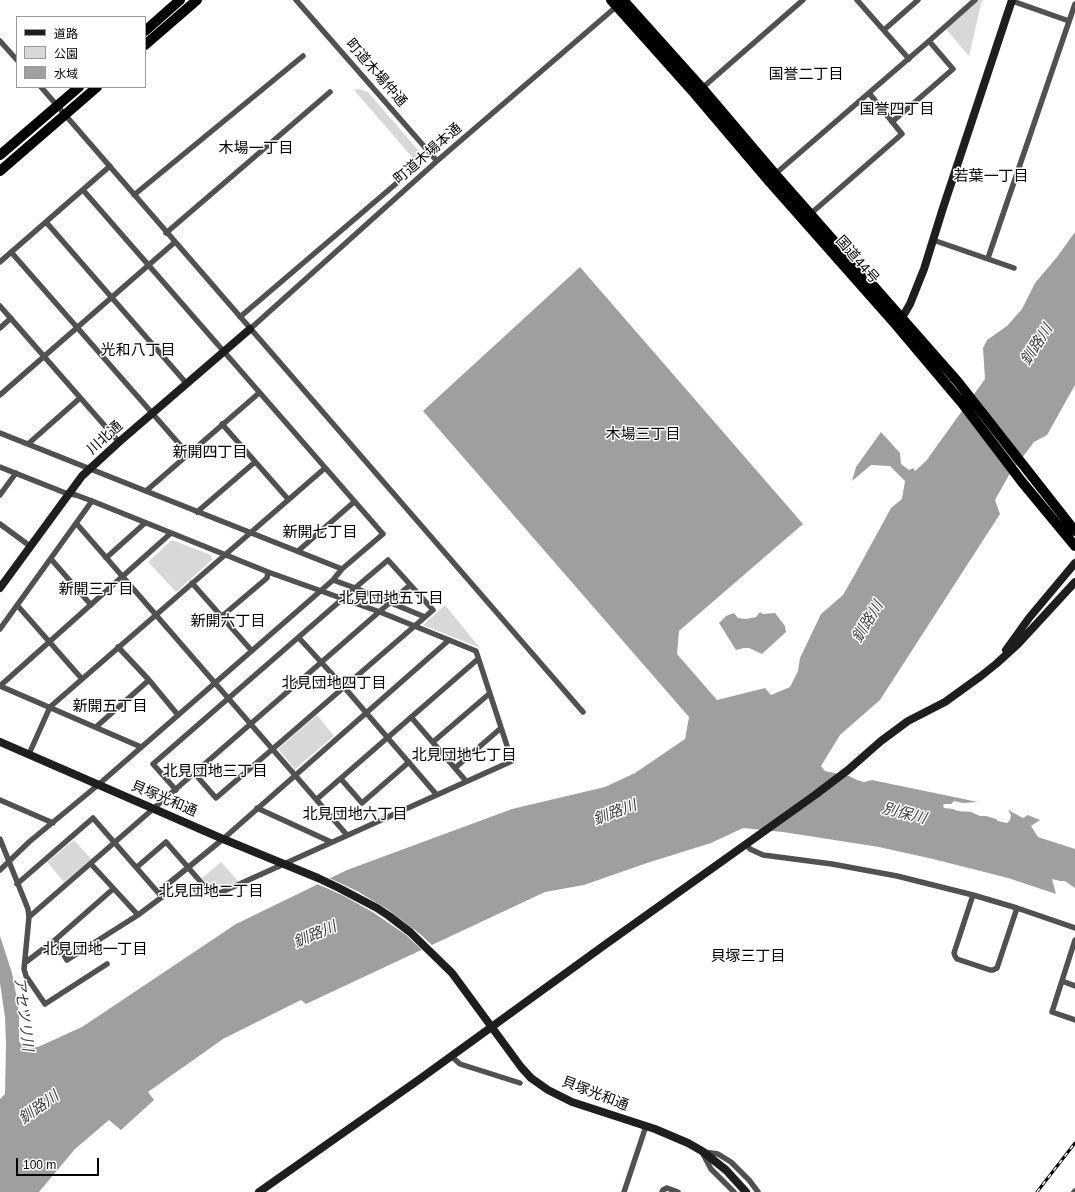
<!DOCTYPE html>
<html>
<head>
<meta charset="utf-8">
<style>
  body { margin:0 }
  #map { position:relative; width:1075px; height:1192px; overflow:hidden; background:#fff; font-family:Helvetica,"Noto Sans JP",sans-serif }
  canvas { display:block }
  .legend { position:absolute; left:16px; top:16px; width:130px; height:72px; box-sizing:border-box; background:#fff; border:1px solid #999; margin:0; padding:5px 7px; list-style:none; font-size:12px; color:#000 }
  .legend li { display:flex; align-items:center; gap:8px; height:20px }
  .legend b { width:20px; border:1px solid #999 }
  .scale { position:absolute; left:16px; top:1158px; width:83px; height:18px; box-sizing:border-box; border:2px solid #000; border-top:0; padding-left:5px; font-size:12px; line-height:14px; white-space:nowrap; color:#000; -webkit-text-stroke:3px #fff; paint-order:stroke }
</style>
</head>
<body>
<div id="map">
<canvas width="1075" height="1192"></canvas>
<ul class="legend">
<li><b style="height:5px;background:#1e1e1e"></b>道路</li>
<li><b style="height:11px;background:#d8d8d8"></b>公園</li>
<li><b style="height:11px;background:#9f9f9f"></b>水域</li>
</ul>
<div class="scale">100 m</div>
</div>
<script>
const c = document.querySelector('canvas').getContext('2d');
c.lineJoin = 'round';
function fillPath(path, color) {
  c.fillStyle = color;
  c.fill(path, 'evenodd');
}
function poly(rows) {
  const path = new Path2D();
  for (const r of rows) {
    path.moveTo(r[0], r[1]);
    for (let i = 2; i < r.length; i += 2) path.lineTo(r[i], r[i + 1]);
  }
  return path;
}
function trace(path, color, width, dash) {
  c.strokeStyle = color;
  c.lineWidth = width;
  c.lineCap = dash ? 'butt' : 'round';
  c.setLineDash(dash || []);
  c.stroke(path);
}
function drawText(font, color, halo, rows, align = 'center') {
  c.font = font + ' Helvetica,"Noto Sans JP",sans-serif';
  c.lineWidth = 3;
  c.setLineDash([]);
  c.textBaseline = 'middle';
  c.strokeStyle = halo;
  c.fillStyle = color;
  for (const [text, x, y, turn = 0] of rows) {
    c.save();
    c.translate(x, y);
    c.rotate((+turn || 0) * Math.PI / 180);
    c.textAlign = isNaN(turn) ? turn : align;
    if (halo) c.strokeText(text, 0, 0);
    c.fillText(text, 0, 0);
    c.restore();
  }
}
fillPath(poly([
  [978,0,982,0,969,56,946,29],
  [359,89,368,92,424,157,418,164,354,90],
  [172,540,211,555,212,560,176,592,148,562],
  [445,605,480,648,423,625],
  [317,715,334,736,295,769,278,749],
  [74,840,91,859,64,882,47,862],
  [221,862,238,881,214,892,202,878]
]), '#d8d8d8');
fillPath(poly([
  [1075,232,1075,385,1047,435,1034,442,1009,475,995,500,1000,514,880,700,840,735,821,766,825,771,849,776,857,780,864,782,872,780,978,802,963,803,954,801,951,804,945,804,943,805,944,808,953,809,958,811,971,812,980,816,986,816,996,819,998,821,1007,823,1010,820,1011,815,1008,810,1023,818,1028,815,1040,820,1031,826,1038,837,1075,849,1075,888,1065,881,1060,881,1052,879,1056,894,1008,878,933,859,879,847,783,832,743,828,711,843,647,863,584,885,545,892,306,1004,301,1000,223,1039,148,1092,154,1100,121,1130,109,1120,75,1149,39,1192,0,1192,0,1099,5,1094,6,1044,5,1017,0,983,0,936,12,973,16,994,19,1015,19,1042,27,1048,38,1047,82,1027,236,924,347,870,512,809,605,787,635,773,685,739,689,717,423,411,580,267,803,524,679,631,677,654,717,700,765,688,771,695,790,687,798,671,800,658,821,614,843,595,855,574,891,508,902,499,905,481,890,466,871,465,852,481,856,467,881,432,900,453,901,464,909,470,913,468,915,471,926,461,985,379,983,348,987,340,1007,326,1022,309,1035,283,1057,257],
  [760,612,763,614,775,613,785,626,786,632,762,654,749,648,744,648,736,650,719,623,726,616,734,613,738,618,746,619,756,617]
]), '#9f9f9f');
fillPath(poly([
  [327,877,357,891,387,909,420,934,433,946,423,951,406,935,374,913,344,896,315,883]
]), '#fff');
trace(poly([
  [296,0,437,161],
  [857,0,909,59],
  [1012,1,1069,21],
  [884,30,918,0],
  [0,41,17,60],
  [41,87,583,712],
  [701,89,803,0],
  [892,122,953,69,929,41],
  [774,175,929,41,975,0],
  [134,195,303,56],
  [808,216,902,134,869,93],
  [46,222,187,384],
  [166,233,330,92],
  [933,240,1014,268],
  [11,252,188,454],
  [988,258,1075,4],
  [0,262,110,166],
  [0,306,119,442],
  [240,317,398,182],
  [0,328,11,318],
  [250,329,437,161,617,6],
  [0,395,175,242],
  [222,424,288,499],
  [0,433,342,569],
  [28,444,80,398],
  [0,467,68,494,76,495,92,501,268,572,380,612,476,651,512,761,213,896,166,842,137,867],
  [146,491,259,393],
  [0,495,16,473],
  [197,512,255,462],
  [76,523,123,577,347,835],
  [0,524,30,546],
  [298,551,354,502],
  [106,558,145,523],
  [51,559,91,605],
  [192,583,252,651],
  [17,605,82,679],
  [221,617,267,578,268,572],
  [0,629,92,501],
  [299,638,344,687,436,794],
  [118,647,149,680,178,715],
  [411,717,466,781],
  [96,727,149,680],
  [433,742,489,694],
  [141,747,0,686,171,533],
  [29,754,50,707,325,468],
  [455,768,501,728],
  [195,774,216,798,425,617],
  [341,779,362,803,409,762],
  [176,790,153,764,355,588,388,560,433,610,425,617,355,588,333,580],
  [317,799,478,659],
  [0,800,53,823],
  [257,808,331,842],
  [0,839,28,909,29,917,24,969,26,976,45,1004,107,964],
  [746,844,750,849,763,855,832,864,897,876,973,895,1017,908,1075,928],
  [91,864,138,915],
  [0,870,29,842,98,785,333,580,342,569,383,534,83,190],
  [17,884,93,818,162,897,138,915,67,960,55,940],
  [158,892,223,839,449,640],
  [973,895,954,953,955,956,957,959,990,970,993,970,997,968,1017,908],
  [29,917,410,585],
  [1075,940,1052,1012,1075,1020],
  [26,962,55,940,113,889],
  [1062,981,1075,986],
  [451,1056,460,1064,520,1083],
  [704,1152,718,1154,731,1162,749,1180,758,1192],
  [703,1154,711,1169,734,1192],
  [624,1192,646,1126],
  [662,1192,663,1190,667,1188,678,1192],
  [1074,1192,1075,1191]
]), '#515151', 5.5);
trace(poly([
  [899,323,910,304,924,269,943,208,1012,0],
  [0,588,82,476,119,442,250,329],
  [1006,650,1029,618,1075,563],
  [0,742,223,839,318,878,339,888,377,908,389,916,410,932,452,973,521,1067,531,1078,548,1090,572,1102,655,1129,688,1143,702,1151,726,1170,746,1192],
  [259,1192,417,1081,606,944,815,795,848,770,881,741,908,721,945,702,981,676,996,664,1018,644,1075,582]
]), '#1e1e1e', 8);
trace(poly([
  [611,0,695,94,768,180,897,326,962,403,1022,482,1075,546],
  [623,0,702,88,775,174,958,382,1075,531],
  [145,31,180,0],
  [145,45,197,0],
  [0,155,79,87],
  [0,171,97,87]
]), '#000', 10);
const rail = poly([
  [1037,1192,1075,1143]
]);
trace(rail, '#000', 3);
trace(rail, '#fff', 1.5, [4.5]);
drawText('14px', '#000', '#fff', [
  ["町道木場仲通",376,73,49],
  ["町道木場本通",428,154,-41],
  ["国道44号",857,260,49],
  ["川北通",105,438,-42],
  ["貝塚光和通",164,799,23],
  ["貝塚光和通",595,1094,21]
]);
drawText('15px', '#000', '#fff', [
  ["国誉二丁目",806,75],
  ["国誉四丁目",897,110],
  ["木場一丁目",256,149],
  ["若葉一丁目",991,177],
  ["光和八丁目",138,351],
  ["木場三丁目",643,435],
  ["新開四丁目",210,453],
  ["新開七丁目",320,533],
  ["新開三丁目",96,590],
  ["北見団地五丁目",391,599],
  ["新開六丁目",228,622],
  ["北見団地四丁目",334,684],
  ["新開五丁目",110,707],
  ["北見団地七丁目",464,756],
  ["北見団地三丁目",215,772],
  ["北見団地六丁目",355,815],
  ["北見団地二丁目",211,892],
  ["北見団地一丁目",95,950],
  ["貝塚三丁目",748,957]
]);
drawText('italic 15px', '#404040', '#fff', [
  ["釧路川",1037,345,-57],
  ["釧路川",868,622,-59],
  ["釧路川",615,813,-21],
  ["別保川",904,814,14],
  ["釧路川",315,935,-23],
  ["アセツリ川",23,1014,83],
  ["釧路川",39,1108,-36]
]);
</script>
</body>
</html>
